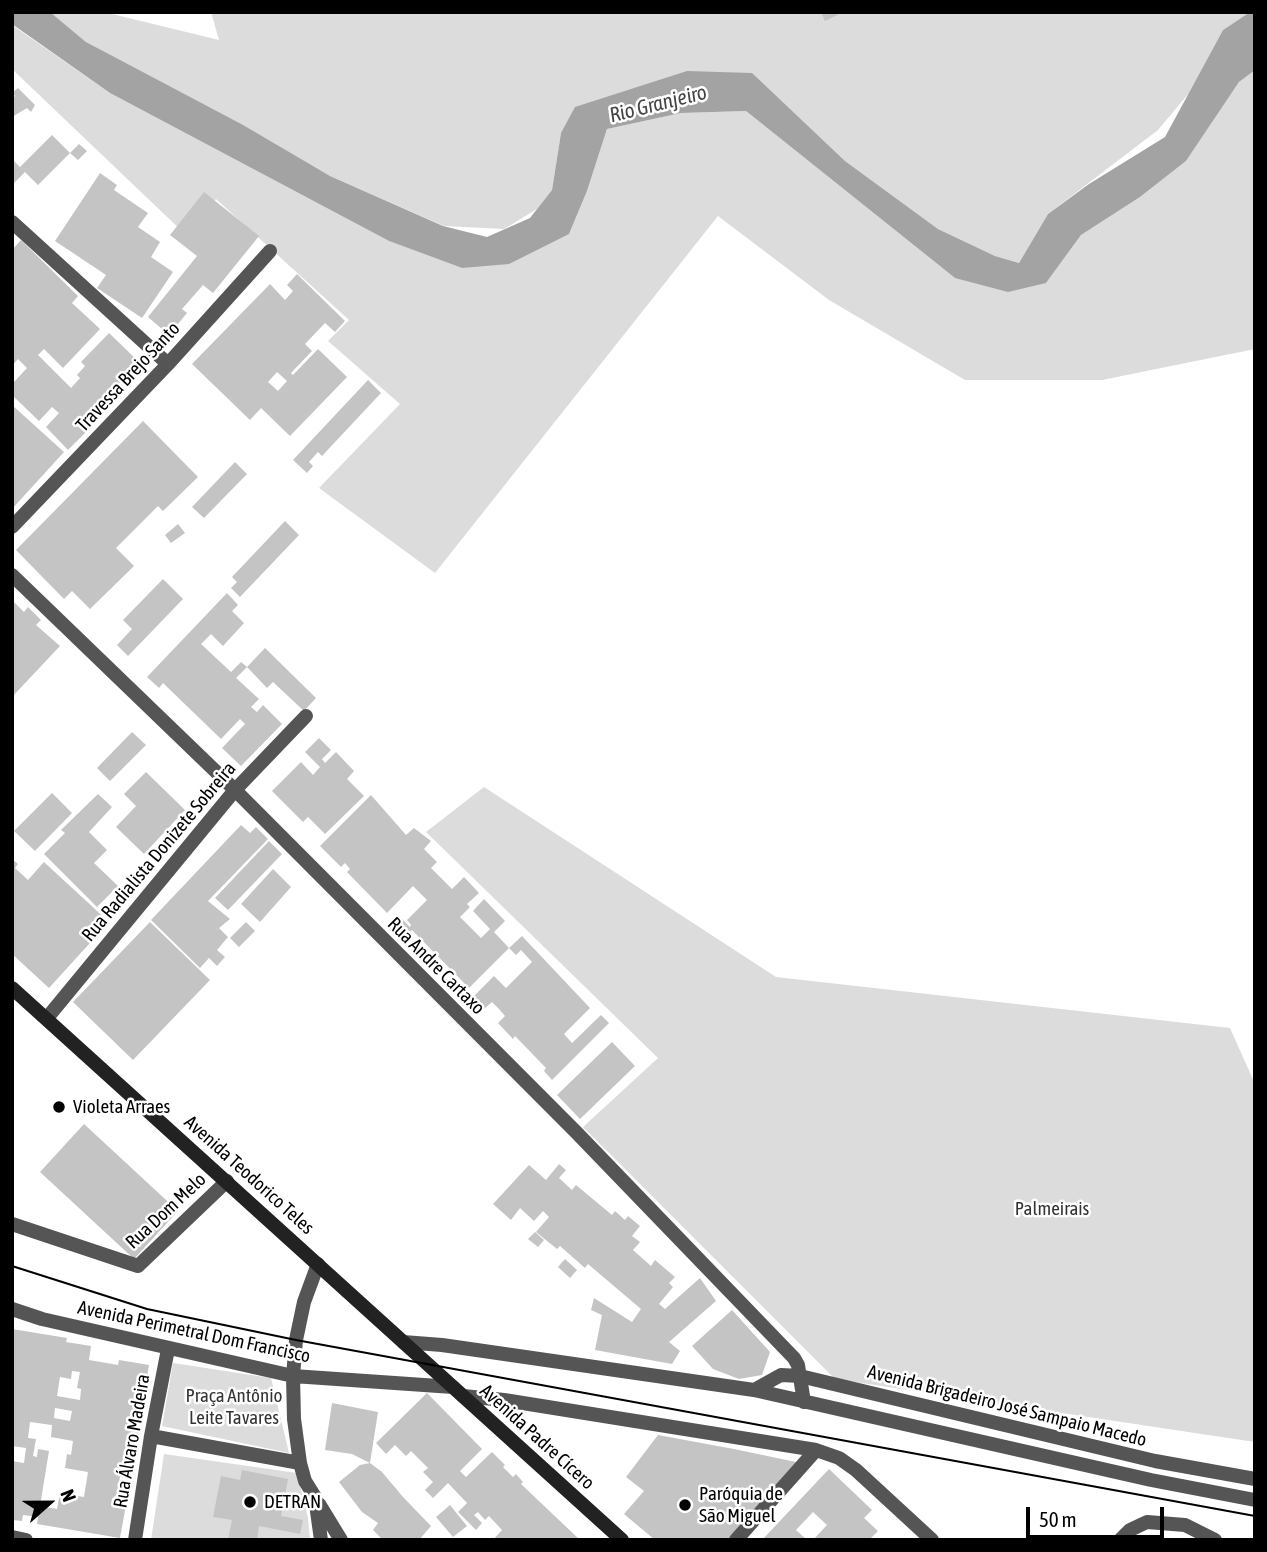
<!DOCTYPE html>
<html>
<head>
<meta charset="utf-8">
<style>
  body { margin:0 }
  #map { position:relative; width:1267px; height:1552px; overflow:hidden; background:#fff; font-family:"Asap Condensed",sans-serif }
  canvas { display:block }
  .frame { position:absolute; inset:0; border:14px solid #000; pointer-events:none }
  .north { position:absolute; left:14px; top:1468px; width:70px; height:70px; -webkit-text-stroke:5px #fff; paint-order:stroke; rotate:69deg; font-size:19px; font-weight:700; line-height:28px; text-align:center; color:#000 }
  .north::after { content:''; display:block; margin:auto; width:24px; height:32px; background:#000; clip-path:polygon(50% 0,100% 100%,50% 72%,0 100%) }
  .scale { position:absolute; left:1026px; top:1507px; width:138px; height:32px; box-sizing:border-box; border:4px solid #000; border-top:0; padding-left:9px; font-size:21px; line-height:24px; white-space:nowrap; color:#000; -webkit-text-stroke:5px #fff; paint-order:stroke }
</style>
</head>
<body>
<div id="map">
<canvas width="1267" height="1552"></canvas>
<div class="frame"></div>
<div class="north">N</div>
<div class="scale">50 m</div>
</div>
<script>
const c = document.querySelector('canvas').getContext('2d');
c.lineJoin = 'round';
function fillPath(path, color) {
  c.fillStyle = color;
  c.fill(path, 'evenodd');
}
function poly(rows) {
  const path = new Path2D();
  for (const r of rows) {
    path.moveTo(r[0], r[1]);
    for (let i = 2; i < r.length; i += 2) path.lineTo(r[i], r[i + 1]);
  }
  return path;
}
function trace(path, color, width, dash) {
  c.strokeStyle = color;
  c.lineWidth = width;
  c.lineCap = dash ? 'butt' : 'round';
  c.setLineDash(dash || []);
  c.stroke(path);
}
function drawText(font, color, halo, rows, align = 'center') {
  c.font = font + ' "Asap Condensed",sans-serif';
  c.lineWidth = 5;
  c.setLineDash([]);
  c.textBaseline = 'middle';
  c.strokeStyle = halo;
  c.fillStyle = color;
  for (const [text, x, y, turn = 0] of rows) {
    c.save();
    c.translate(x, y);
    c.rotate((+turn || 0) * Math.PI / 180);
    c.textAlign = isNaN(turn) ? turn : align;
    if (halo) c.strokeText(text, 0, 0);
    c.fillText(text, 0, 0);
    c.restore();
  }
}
fillPath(poly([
  [50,12,104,12,219,40,211,12,1250,12,1223,30,1189,93,1158,130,1048,214,1019,263,995,256,938,229,845,161,751,73,561,133,552,190,537,209,504,229,444,226,330,176,86,42],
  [12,25,110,93,389,241,462,268,569,234,587,191,607,129,681,113,746,111,955,278,1046,283,1081,235,1140,197,1186,161,1239,82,1255,70,1255,349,1102,380,965,380,829,300,718,216,435,573,319,488,400,404,328,341,349,320,216,199,186,235,12,69],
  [484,787,776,977,1230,1028,1255,1084,1255,1442,835,1379,583,1127,658,1058,426,832],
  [173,1363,271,1378,289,1453,162,1426],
  [164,1454,297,1473,308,1518,310,1540,151,1540]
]), '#dcdcdc');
fillPath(poly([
  [12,12,50,12,86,42,243,125,330,176,443,226,487,237,530,218,552,190,561,133,575,107,687,71,752,73,845,161,938,229,995,256,1019,263,1048,214,1089,184,1165,137,1223,30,1250,12,1255,12,1255,70,1239,82,1186,161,1140,197,1081,235,1046,283,1008,292,955,278,746,111,681,113,607,129,587,191,569,234,509,264,462,268,389,241,110,93,12,24]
]), '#a3a3a3');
fillPath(poly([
  [821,12,843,12,825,21],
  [18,88,35,105,31,112,27,108,12,117,12,99,15,96,12,93],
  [52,135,70,153,38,185,25,172,12,185,12,159,20,167],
  [79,144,87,151,78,160,70,153],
  [100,173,117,185,114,190,148,213,138,227,160,242,151,257,173,272,142,318,97,288,106,275,55,241],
  [204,192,259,236,213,293,203,285,182,309,187,313,169,335,148,317,197,256,170,235],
  [21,240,78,296,72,303,100,329,63,368,44,349,38,355,71,388,80,378,77,375,85,366,81,362,109,333,140,363,112,392,117,397,108,406,103,401,89,415,96,422,68,450,46,427,59,413,52,407,39,421,12,395,12,380,14,382,27,368,18,359,12,366,12,250],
  [297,274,345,321,335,332,325,323,305,344,312,351,291,373,293,375,318,349,347,377,290,436,261,408,250,420,192,364,270,284,285,300,293,291,287,285],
  [277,372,287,381,278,391,268,382],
  [368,380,381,393,322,456,318,452,309,462,313,466,307,473,293,460],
  [12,405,64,452,12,509],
  [143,421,198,477,163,511,158,506,116,548,134,566,90,609,72,591,64,599,16,550],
  [235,462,247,474,204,518,192,507],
  [285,521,299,535,240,597,231,588,237,582,232,577],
  [178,524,185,533,171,543,165,535],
  [163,579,183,599,128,656,117,645,132,629,123,620],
  [227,593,238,605,232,611,244,623,223,646,211,634,201,644,231,672,241,662,247,667,236,678,259,699,251,707,257,712,263,705,282,724,241,766,222,748,245,724,240,719,221,739,163,683,159,688,147,677],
  [12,600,24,612,28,607,41,620,36,625,60,646,12,697],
  [265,648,316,698,304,711,273,682,267,688,247,667],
  [132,732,146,745,110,781,97,768],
  [319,738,331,750,322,759,325,763,336,752,354,771,347,779,364,796,325,834,308,817,303,822,272,791,301,762,313,775,320,767,305,752],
  [146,772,185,810,144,854,116,827,136,806,124,794],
  [52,793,72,813,35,851,14,831],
  [98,794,112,807,89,832,107,850,94,863,118,886,97,907,44,854,65,833,61,830],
  [371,795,406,835,414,828,431,841,424,849,437,862,431,868,452,889,464,877,479,893,467,904,470,907,460,917,481,938,490,929,473,911,484,899,505,921,494,932,509,948,469,988,412,930,407,935,395,924,401,918,410,927,411,925,407,920,427,900,413,886,387,913,347,872,350,869,345,863,341,867,320,846],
  [241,825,250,833,256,827,268,839,208,901,230,919,219,928,228,937,217,950,225,957,217,966,209,958,200,968,151,920],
  [269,841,282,854,228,910,215,898],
  [12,859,18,864,15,868,28,880,44,862,109,922,49,988,12,954],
  [273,869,291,887,260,922,241,904],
  [150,922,210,980,133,1060,73,1002],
  [246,922,255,931,239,947,230,938],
  [522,936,590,1008,564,1034,572,1043,601,1015,609,1023,552,1080,544,1071,546,1068,515,1036,513,1039,498,1023,505,1016,499,1009,492,1002,484,1009,473,997,494,976,506,988,532,962,521,950,516,955,509,948],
  [612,1042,635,1066,580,1119,557,1095],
  [84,1124,178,1211,134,1259,40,1172],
  [559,1164,566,1170,559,1178,572,1190,576,1185,612,1215,615,1211,625,1220,628,1216,640,1226,632,1236,640,1242,633,1250,651,1266,655,1260,675,1277,669,1283,673,1287,659,1304,665,1309,700,1278,716,1301,669,1342,680,1351,672,1364,595,1350,602,1315,591,1310,594,1298,632,1322,641,1309,588,1264,585,1268,560,1246,557,1249,536,1232,549,1217,543,1211,534,1221,520,1208,511,1220,493,1204,529,1165,546,1180],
  [535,1232,544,1240,538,1247,528,1239],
  [565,1259,577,1270,570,1278,558,1267],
  [732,1310,770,1352,762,1375,739,1379,713,1369,692,1346],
  [12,1329,67,1338,66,1342,91,1346,89,1360,118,1365,119,1360,149,1365,130,1479,120,1477,117,1492,115,1503,126,1505,120,1538,37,1524,38,1517,23,1515,22,1521,12,1520,12,1461,24,1463,26,1448,12,1446],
  [72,1371,80,1372,77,1388,81,1389,80,1400,57,1396,60,1377,71,1379],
  [55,1408,72,1411,70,1421,54,1418],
  [30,1422,52,1425,51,1437,73,1441,71,1455,67,1454,65,1468,88,1472,84,1497,60,1493,57,1509,40,1506,49,1451,38,1449,37,1457,33,1456,36,1439,28,1438],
  [427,1393,482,1449,460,1471,466,1477,492,1452,505,1465,503,1467,513,1477,516,1474,523,1482,521,1484,580,1540,493,1540,502,1530,489,1516,485,1520,478,1512,474,1515,482,1523,476,1530,458,1512,467,1503,448,1483,433,1498,425,1490,433,1482,423,1472,428,1468,411,1451,406,1456,395,1445,386,1454,376,1443],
  [332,1403,378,1412,370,1463,352,1454,325,1450],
  [658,1435,734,1449,796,1462,730,1540,655,1540,624,1514,644,1491,626,1477],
  [370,1463,382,1472,403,1497,431,1526,419,1540,383,1540,373,1530,378,1523,362,1512,339,1482,360,1465],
  [829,1469,872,1510,864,1518,878,1531,869,1540,813,1540,827,1525,813,1512,796,1530,807,1540,762,1540],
  [242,1470,288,1479,281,1516,303,1520,300,1534,259,1526,257,1540,228,1540,232,1520,213,1517,221,1476,240,1480],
  [450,1505,467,1526,453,1537,436,1517]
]), '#c4c4c4');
trace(poly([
  [12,222,168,364],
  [12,527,168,364,270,251],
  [12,575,235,790,576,1132,794,1358,798,1365,804,1402],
  [47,1018,235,790,306,716],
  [12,1224,138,1266,227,1181],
  [318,1264,304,1302,296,1340,293,1376,294,1419,300,1463,305,1481,315,1497,321,1540],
  [12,1309,42,1319,293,1376,453,1387],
  [403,1342,442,1345,754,1390,1151,1480,1255,1500],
  [754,1390,781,1375,800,1376,1155,1461,1255,1479],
  [463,1396,504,1400,816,1450,839,1458,856,1470,932,1540],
  [151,1436,300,1463],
  [319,1504,341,1540],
  [12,1537,26,1540],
  [135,1540,151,1436,168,1349],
  [736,1540,816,1450],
  [1120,1540,1130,1530,1147,1522,1185,1525,1215,1540]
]), '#555', 14);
trace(poly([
  [12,988,622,1540]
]), '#222', 14);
trace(poly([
  [12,1266,147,1309,296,1340,1255,1516]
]), '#000', 2);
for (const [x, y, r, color] of [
  [59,1107,7,"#000"],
  [250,1502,7,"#000"],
  [685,1505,7,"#000"]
]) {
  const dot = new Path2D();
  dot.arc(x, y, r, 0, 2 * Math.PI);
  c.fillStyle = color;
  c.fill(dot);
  trace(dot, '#fff', 2.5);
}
drawText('19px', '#000', '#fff', [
  ["Travessa Brejo Santo",128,377,-47],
  ["Rua Radialista Donizete Sobreira",159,852,-50],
  ["Rua Andre Cartaxo",436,966,45],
  ["Avenida Teodorico Teles",249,1175,42],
  ["Rua Dom Melo",166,1211,-43],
  ["Avenida Perimetral Dom Francisco",194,1332,12],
  ["Avenida Brigadeiro José Sampaio Macedo",1007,1406,14],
  ["Avenida Padre Cícero",537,1437,42],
  ["Rua Álvaro Madeira",132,1441,-80]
]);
drawText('19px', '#000', '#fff', [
  ["Violeta Arraes",73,1107],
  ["Paróquia de",699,1494],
  ["São Miguel",699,1516],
  ["DETRAN",264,1502]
], 'left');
drawText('19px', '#333', '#fff', [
  ["Palmeirais",1052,1209],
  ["Praça Antônio",234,1396],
  ["Leite Tavares",234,1418]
]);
drawText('italic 21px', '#444', '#fff', [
  ["Rio Granjeiro",658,104,-14]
]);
</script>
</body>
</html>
